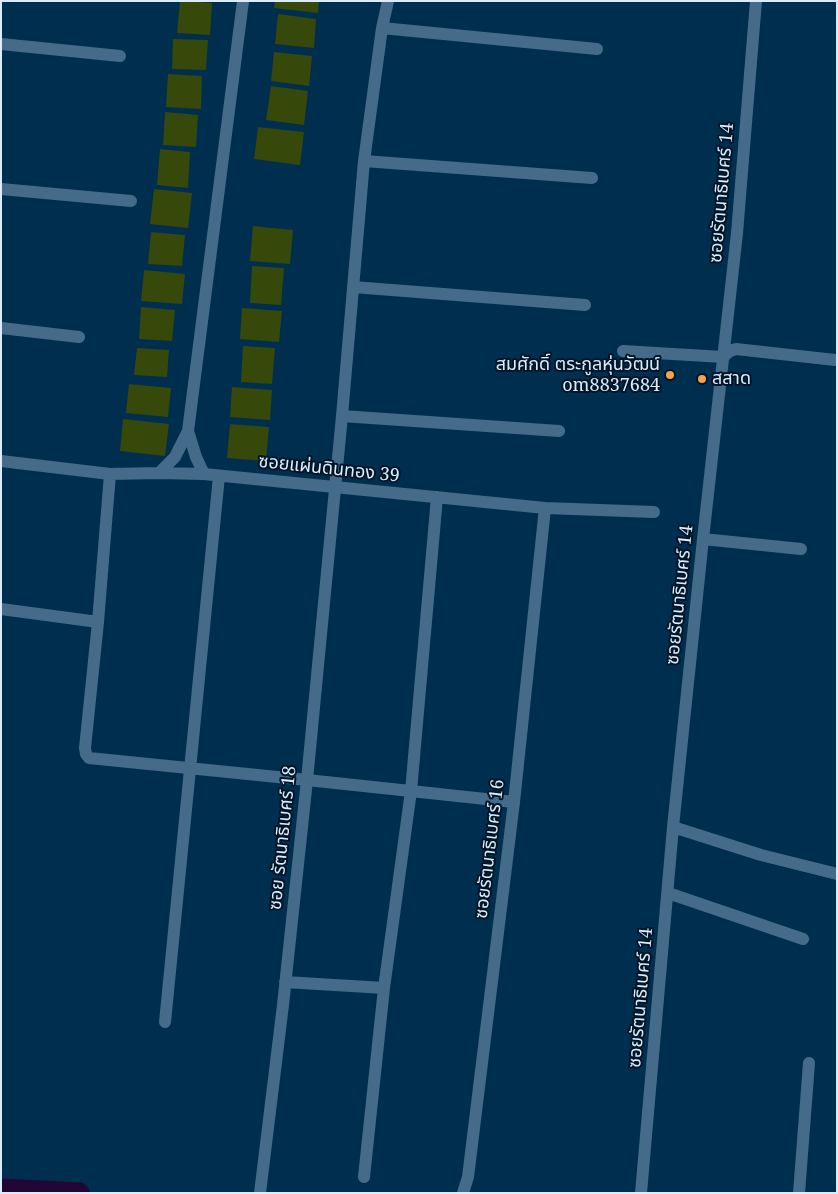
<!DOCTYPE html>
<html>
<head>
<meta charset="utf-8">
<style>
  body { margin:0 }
  #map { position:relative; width:838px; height:1194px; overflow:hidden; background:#002e4e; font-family:"Noto Serif",serif }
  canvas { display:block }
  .frame { position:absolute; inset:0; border:2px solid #dbecfc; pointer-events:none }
</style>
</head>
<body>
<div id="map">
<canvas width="838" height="1194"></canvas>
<div class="frame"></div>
</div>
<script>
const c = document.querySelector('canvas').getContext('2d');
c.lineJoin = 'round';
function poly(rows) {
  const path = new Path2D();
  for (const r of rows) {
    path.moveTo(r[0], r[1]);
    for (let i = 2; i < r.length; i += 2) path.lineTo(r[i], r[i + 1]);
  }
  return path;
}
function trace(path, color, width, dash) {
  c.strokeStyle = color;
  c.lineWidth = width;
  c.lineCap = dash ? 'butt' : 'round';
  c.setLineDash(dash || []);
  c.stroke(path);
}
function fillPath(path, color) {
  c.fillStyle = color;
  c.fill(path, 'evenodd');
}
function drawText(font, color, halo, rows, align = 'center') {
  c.font = font + ' "Noto Serif","Noto Sans Thai",serif';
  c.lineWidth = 4;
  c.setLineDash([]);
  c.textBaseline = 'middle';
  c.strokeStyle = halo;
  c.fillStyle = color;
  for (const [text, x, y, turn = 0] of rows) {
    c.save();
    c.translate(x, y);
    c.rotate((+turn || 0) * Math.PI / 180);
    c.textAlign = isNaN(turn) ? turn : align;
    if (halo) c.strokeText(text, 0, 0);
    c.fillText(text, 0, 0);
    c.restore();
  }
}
trace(poly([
  [1,1189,79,1193]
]), '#210736', 21);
fillPath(poly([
  [180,1,212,3,210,35,177,33],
  [275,1,319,1,318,13,274,8],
  [278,14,316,19,314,48,275,44],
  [173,39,208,40,206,70,172,69],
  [274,52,312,56,309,86,271,81],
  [168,74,202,76,201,109,166,107],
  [271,86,308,91,304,125,266,120],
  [165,112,198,115,196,147,163,145],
  [258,127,304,132,300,165,254,159],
  [160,149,190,152,188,188,157,185],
  [154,189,192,193,188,228,150,224],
  [253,226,293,230,290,264,250,261],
  [151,232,185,235,182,266,148,264],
  [252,266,284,268,281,305,250,303],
  [144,270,185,274,182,304,141,301],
  [141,307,175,310,172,341,139,339],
  [242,308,282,311,279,342,240,339],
  [243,346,275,348,272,384,241,382],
  [137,348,169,350,167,377,134,375],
  [129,384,171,388,168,417,126,413],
  [232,387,272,390,270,420,230,417],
  [123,419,169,424,165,456,120,451],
  [230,424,269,427,266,461,227,458]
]), '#36480a');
trace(poly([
  [382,28,597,49],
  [1,44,120,56],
  [364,161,592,178],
  [1,189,131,201],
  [353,287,585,305],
  [1,328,79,337],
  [623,351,723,357,730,351,736,349,835,360],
  [342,416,559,431],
  [188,431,196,457,204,474],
  [1,461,110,474,159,473,204,474,545,508,654,512],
  [159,473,175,457,188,431,243,1],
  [110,474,98,622,85,748,86,754,89,758,307,780,514,802],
  [703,539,801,549],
  [1,609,98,622],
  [673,827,761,855,837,874],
  [668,893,803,939],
  [285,982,384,988],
  [165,1022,219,476],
  [364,1177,384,988,411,791,437,497],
  [260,1193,283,1005,307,780,342,416,364,161,382,28,388,1],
  [463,1193,468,1177,514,802,545,508],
  [641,1193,673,827,703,539,737,233,756,1],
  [799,1193,809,1063]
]), '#456b8a', 12);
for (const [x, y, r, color] of [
  [670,375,5,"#f6a247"],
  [702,379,5,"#f6a247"]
]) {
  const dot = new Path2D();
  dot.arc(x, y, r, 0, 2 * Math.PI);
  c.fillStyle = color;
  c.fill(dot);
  trace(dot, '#001527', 2);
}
drawText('18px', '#dbecfc', '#001527', [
  ["ซอยรัตนาธิเบศร์ 14",722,193,-85],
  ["ซอยแผ่นดินทอง 39",329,469,6],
  ["ซอยรัตนาธิเบศร์ 14",680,595,-84],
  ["ซอย รัตนาธิเบศร์ 18",283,838,-84],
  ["ซอยรัตนาธิเบศร์ 16",490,849,-83],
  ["ซอยรัตนาธิเบศร์ 14",641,998,-85]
]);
drawText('18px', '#dbecfc', '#001527', [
  ["สมศักดิ์ ตระกูลหุ่นวัฒน์",660,365],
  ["om8837684",660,386],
  ["สสาด",712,379,"left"]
], 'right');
</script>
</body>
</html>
